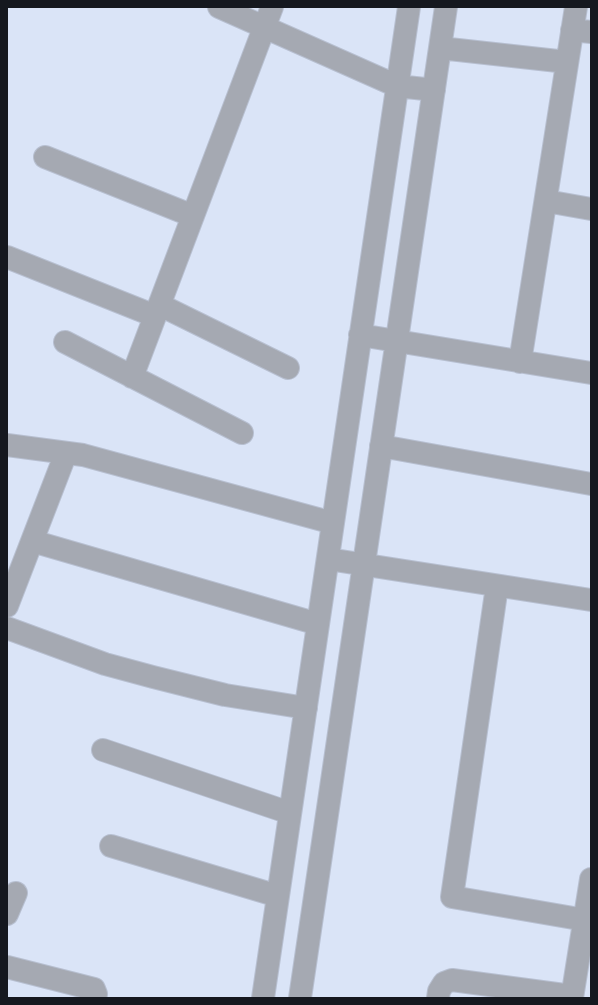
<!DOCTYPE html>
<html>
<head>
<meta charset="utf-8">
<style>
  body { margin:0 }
  #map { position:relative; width:598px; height:1005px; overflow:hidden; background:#dae4f7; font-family:Overpass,sans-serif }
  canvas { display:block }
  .frame { position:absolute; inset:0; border:8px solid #15181f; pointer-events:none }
</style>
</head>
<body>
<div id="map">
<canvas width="598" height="1005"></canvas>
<div class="frame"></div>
</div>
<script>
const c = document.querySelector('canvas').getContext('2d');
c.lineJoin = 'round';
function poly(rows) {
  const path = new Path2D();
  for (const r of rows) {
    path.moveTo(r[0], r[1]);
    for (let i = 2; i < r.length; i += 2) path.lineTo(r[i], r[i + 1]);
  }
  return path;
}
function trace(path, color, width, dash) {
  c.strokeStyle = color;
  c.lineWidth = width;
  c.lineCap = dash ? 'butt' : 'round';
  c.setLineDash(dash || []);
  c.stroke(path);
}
const minor = poly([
  [219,7,397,86,434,90],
  [572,30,591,32],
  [440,48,567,62],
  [45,157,193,216],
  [546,201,591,209],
  [7,257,155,316],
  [160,305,288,368],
  [360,335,591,373],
  [65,342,242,433],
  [520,362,576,7],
  [132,377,272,7],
  [7,445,83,455,333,523],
  [381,446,591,484],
  [32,541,318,624],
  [328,559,591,600],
  [497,586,452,897,585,920],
  [7,606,66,453],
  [7,628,105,664,153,677,225,695,306,708],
  [103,750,290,813],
  [111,846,278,896],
  [7,914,16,893],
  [7,967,94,989,96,994,95,998],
  [263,998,409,7],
  [300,998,446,7],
  [438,998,439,991,444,983,452,980,572,996],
  [572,998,591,879]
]);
trace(minor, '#b7bfd0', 24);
trace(minor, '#a5a9b2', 22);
</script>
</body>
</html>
